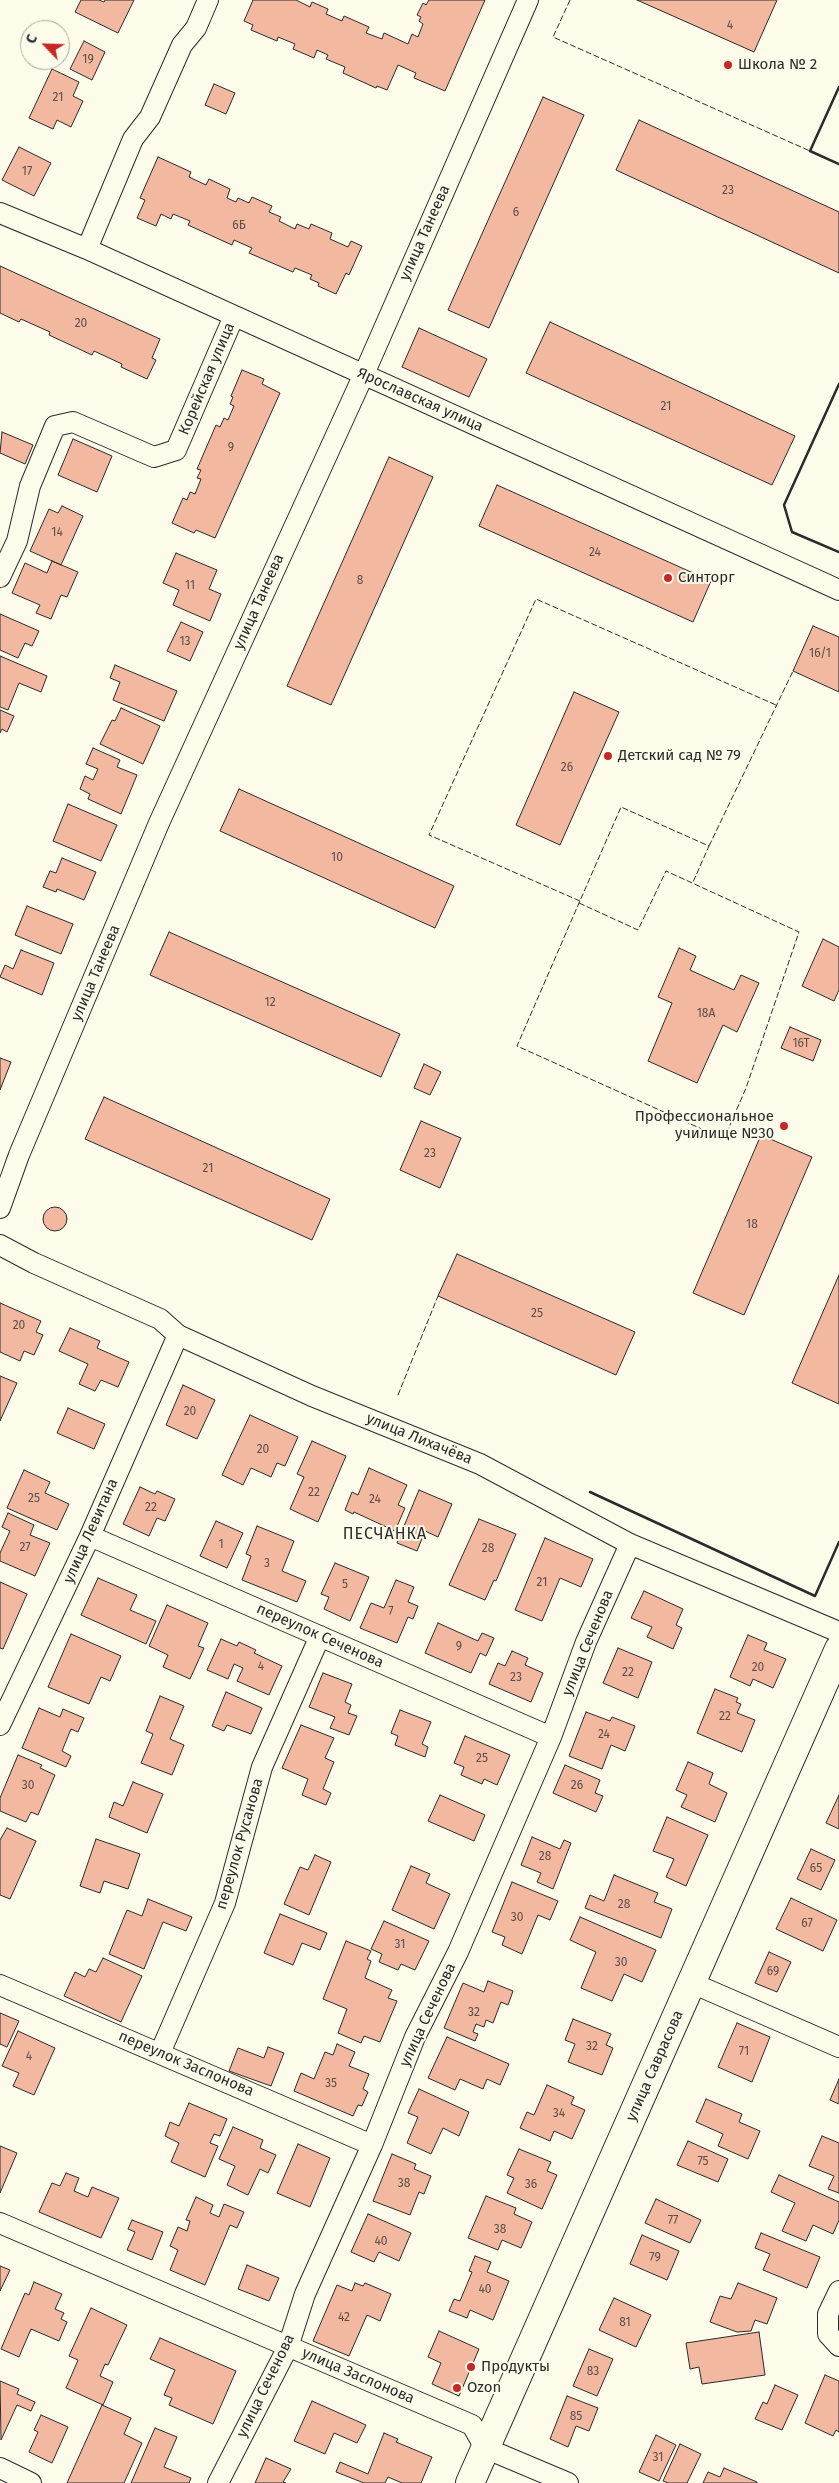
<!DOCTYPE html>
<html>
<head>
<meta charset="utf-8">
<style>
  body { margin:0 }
  #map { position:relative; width:839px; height:2483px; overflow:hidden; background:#fdfbea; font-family:"Fira Sans",sans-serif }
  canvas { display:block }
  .north { position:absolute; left:20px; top:20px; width:50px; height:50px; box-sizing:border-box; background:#fdfbea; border:1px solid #a9a89e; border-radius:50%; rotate:294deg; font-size:14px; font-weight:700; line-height:20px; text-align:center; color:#2b2b2b }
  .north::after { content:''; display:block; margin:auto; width:18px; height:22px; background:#c62828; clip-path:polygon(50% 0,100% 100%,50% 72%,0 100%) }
</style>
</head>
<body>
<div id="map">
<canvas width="839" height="2483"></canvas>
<div class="north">С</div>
</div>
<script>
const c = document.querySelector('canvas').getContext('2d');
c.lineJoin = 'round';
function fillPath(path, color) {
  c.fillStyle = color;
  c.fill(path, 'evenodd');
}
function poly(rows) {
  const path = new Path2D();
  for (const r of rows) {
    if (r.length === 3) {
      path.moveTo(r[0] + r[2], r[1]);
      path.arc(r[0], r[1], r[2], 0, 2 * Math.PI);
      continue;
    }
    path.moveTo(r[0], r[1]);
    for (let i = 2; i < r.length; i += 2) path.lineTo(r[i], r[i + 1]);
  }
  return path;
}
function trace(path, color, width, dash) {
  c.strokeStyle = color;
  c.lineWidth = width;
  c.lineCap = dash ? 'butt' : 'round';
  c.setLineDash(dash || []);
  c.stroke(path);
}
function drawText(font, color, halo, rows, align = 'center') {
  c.font = font + ' "Fira Sans",sans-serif';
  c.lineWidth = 4;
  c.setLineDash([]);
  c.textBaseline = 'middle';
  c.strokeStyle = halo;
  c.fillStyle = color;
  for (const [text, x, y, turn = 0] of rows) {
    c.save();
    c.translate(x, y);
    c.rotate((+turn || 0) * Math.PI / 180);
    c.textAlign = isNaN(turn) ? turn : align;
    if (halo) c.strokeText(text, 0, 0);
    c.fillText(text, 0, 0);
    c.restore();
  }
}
const building = poly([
  [81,0,99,0,104,2,105,0,134,0,118,33,75,12,81,0],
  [253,0,296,0,310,7,312,2,328,9,326,14,342,21,344,16,369,27,366,33,382,39,384,33,408,44,412,34,418,37,423,24,419,21,421,17,417,15,423,3,426,5,429,0,485,0,445,91,414,78,416,73,398,65,387,90,377,86,376,88,343,73,345,67,326,59,328,55,317,50,314,58,293,49,295,44,278,37,277,41,251,30,253,25,244,21,253,0],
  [637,0,777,0,754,52,637,0],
  [84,41,105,52,92,80,70,69,84,41],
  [52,69,79,82,73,96,83,101,71,127,57,120,53,129,29,118,52,69],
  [214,84,235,93,226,114,205,105,214,84],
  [543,97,584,115,489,328,448,310,543,97],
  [639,120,839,212,839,273,616,170,639,120],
  [19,147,51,163,34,196,2,180,19,147],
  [158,157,191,172,189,177,206,185,209,179,230,189,227,198,236,202,238,198,249,203,252,197,272,206,269,212,281,217,279,221,295,229,297,224,309,229,311,224,332,233,330,239,348,247,351,241,362,246,349,275,346,273,336,294,318,286,319,283,310,279,312,275,295,268,293,272,249,253,252,248,234,240,232,245,188,225,190,221,173,214,171,219,161,214,156,226,137,218,145,200,140,198,158,157],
  [0,266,160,339,152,358,156,360,147,379,121,367,122,364,107,357,94,351,92,355,49,335,50,332,21,319,19,322,0,313,0,266],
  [550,322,795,436,772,485,526,373,550,322],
  [419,328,487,359,469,397,402,367,419,328],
  [242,370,264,379,262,384,280,393,215,538,196,530,194,533,172,523,183,498,187,500,190,492,195,494,201,479,197,478,201,470,197,469,216,425,220,427,224,418,228,420,234,406,230,404,233,397,231,396,242,370],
  [2,432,33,445,25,464,0,453,2,432],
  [73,439,112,456,97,492,58,475,73,439],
  [389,457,433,477,331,705,287,686,389,457],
  [497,485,711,581,693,622,479,526,497,485],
  [62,506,83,516,61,565,30,551,49,509,58,513,62,506],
  [176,553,217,570,209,589,221,594,210,621,173,605,179,590,163,583,176,553],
  [52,561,78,572,67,597,61,595,51,619,36,613,40,605,12,593,25,563,47,573,52,561],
  [0,614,39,631,32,646,25,643,18,658,0,650,0,614],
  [181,622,203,632,190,661,167,651,181,622],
  [813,626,839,637,839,692,793,671,813,626],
  [0,656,47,676,41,692,19,683,8,710,0,707,0,656],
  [115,665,177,691,164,721,113,700,120,682,110,678,115,665],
  [574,692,619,712,560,845,516,825,574,692],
  [121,708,160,726,143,764,100,744,112,720,115,721,121,708],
  [0,710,14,716,7,732,2,729,0,733,0,710],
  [93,748,120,760,117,767,137,775,121,814,88,799,90,794,80,789,85,776,93,780,98,769,86,764,93,748],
  [239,789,454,886,435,928,220,831,239,789],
  [68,804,117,825,101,861,53,841,68,804],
  [62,858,96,872,84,900,57,889,56,892,43,887,50,871,56,873,62,858],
  [27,906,73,924,61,954,15,935,27,906],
  [169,932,400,1034,381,1077,150,975,169,932],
  [823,939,839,947,839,990,834,1001,802,986,823,939],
  [679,948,696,956,690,970,734,990,741,975,759,983,737,1032,723,1025,697,1083,648,1061,672,1003,658,997,679,948],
  [21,950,54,963,42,995,0,977,5,965,13,969,21,950],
  [790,1027,821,1040,813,1061,781,1048,790,1027],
  [0,1058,11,1062,0,1090,0,1058],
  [424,1064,441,1072,430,1095,414,1088,424,1064],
  [104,1097,330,1199,312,1240,85,1139,104,1097],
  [421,1121,461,1138,440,1188,400,1170,421,1121],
  [761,1135,812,1157,744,1315,693,1293,761,1135],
  [55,1219,12],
  [457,1254,635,1332,616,1375,438,1296,457,1254],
  [839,1275,839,1404,792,1383,839,1275],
  [0,1303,41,1321,36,1332,43,1335,34,1355,24,1351,20,1361,0,1352,0,1303],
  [70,1328,100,1341,97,1348,129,1362,118,1387,101,1380,95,1391,79,1384,88,1364,59,1351,70,1328],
  [0,1376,17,1383,0,1421,0,1376],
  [183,1385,215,1400,197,1439,166,1425,183,1385],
  [68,1408,105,1424,94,1449,57,1433,68,1408],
  [250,1415,298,1437,285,1466,277,1463,271,1477,251,1468,243,1485,222,1475,250,1415],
  [312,1441,346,1456,318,1522,290,1509,304,1477,297,1474,312,1441],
  [369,1468,407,1485,398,1505,405,1508,395,1531,354,1512,353,1514,345,1510,352,1492,358,1495,369,1468],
  [24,1470,50,1482,45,1493,69,1504,57,1530,7,1508,24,1470],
  [140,1487,155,1494,157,1491,175,1499,165,1521,157,1518,149,1536,123,1524,140,1487],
  [419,1490,452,1504,438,1537,425,1531,417,1551,397,1543,419,1490],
  [8,1513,34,1525,30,1535,50,1543,35,1576,0,1561,0,1553,10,1531,2,1527,8,1513],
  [479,1519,516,1534,496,1581,494,1580,485,1600,449,1585,479,1519],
  [216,1521,243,1533,227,1568,200,1556,216,1521],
  [257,1526,294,1541,282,1571,306,1581,297,1602,242,1580,251,1556,246,1554,257,1526],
  [545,1538,593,1559,581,1587,560,1578,542,1621,515,1610,545,1538],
  [335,1563,369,1577,350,1621,324,1609,329,1597,321,1594,335,1563],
  [98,1578,137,1595,130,1610,156,1621,146,1644,81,1615,98,1578],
  [396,1580,414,1587,408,1602,418,1606,413,1619,408,1617,397,1643,360,1628,371,1603,384,1608,396,1580],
  [0,1582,27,1594,3,1649,0,1648,0,1582],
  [644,1591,683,1609,676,1625,682,1628,673,1649,647,1637,652,1627,631,1618,644,1591],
  [167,1605,208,1623,198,1646,204,1648,190,1679,163,1667,168,1655,149,1646,167,1605],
  [438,1623,478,1641,482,1633,494,1638,486,1656,480,1653,471,1673,425,1653,438,1623],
  [71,1634,121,1656,110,1681,101,1677,89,1704,48,1687,71,1634],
  [748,1635,767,1643,764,1650,786,1659,773,1688,753,1679,750,1686,730,1677,748,1635],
  [221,1639,237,1646,239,1642,256,1650,254,1653,282,1666,269,1695,237,1681,243,1668,234,1664,228,1679,207,1670,221,1639],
  [618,1648,652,1662,638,1698,603,1683,618,1648],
  [512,1651,528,1658,525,1665,543,1673,531,1702,489,1684,498,1663,505,1666,512,1651],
  [323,1673,352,1684,345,1702,351,1705,348,1713,357,1716,349,1735,330,1728,335,1717,309,1707,323,1673],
  [715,1689,738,1698,736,1702,741,1704,737,1713,755,1720,742,1752,697,1733,715,1689],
  [226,1692,262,1708,251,1734,227,1725,224,1731,212,1726,226,1692],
  [160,1696,184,1706,170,1739,184,1745,172,1775,141,1763,153,1734,146,1731,160,1696],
  [39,1708,60,1717,63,1709,84,1718,78,1732,71,1729,62,1751,71,1756,66,1767,22,1748,39,1708],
  [400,1710,431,1722,422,1744,428,1747,425,1757,395,1745,398,1736,391,1733,400,1710],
  [586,1712,610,1721,612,1717,635,1726,625,1751,611,1745,602,1769,569,1756,586,1712],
  [301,1725,334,1738,325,1758,334,1762,323,1789,331,1793,326,1805,302,1795,308,1779,282,1768,301,1725],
  [465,1736,510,1755,497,1785,484,1779,482,1784,461,1775,464,1767,454,1763,465,1736],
  [18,1755,42,1765,40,1768,55,1775,38,1815,31,1812,26,1822,0,1811,0,1798,18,1755],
  [688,1762,713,1773,709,1784,727,1793,715,1822,681,1807,687,1795,676,1790,688,1762],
  [565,1765,600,1780,595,1793,603,1796,596,1812,553,1793,565,1765],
  [133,1782,163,1794,147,1833,109,1817,114,1802,123,1806,133,1782],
  [440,1795,485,1815,474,1841,428,1821,440,1795],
  [839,1795,839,1829,826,1823,839,1795],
  [667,1817,708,1835,686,1886,666,1877,674,1859,653,1851,667,1817],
  [7,1828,36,1841,10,1899,0,1895,0,1840,7,1828],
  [532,1837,560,1849,564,1840,571,1843,553,1889,537,1882,541,1873,521,1865,532,1837],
  [96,1839,140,1854,128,1889,104,1881,100,1893,80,1886,96,1839],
  [811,1849,835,1860,821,1890,797,1879,811,1849],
  [315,1855,331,1862,309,1915,284,1904,300,1867,308,1870,315,1855],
  [411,1866,430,1874,426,1883,450,1894,434,1929,392,1910,411,1866],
  [614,1875,658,1893,654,1902,672,1909,661,1938,585,1908,590,1895,604,1901,614,1875],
  [512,1882,558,1901,550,1920,538,1915,522,1954,502,1945,505,1937,492,1932,512,1882],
  [791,1898,837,1920,823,1951,776,1929,791,1898],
  [148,1899,192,1917,186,1931,163,1922,144,1969,109,1954,127,1910,142,1916,148,1899],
  [280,1914,327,1933,320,1950,302,1943,293,1965,264,1953,280,1914],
  [580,1917,656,1950,642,1982,624,1974,612,2001,581,1988,596,1952,570,1940,580,1917],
  [384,1921,429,1941,415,1970,401,1964,398,1970,379,1962,382,1954,371,1949,384,1921],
  [346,1941,371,1951,367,1959,371,1961,365,1978,392,1990,388,1998,397,2001,380,2042,364,2036,361,2043,338,2033,347,2009,323,1999,346,1941],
  [769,1952,791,1962,777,1992,755,1983,769,1952],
  [103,1958,142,1976,121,2022,64,1996,75,1972,85,1977,89,1969,96,1972,103,1958],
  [488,1981,513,1991,508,2005,501,2002,493,2023,486,2020,484,2027,476,2024,473,2032,478,2034,475,2041,444,2028,463,1983,484,1992,488,1981],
  [0,2013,19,2021,7,2047,0,2044,0,2013],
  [573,2019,611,2034,606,2045,613,2048,602,2075,568,2062,575,2044,565,2040,573,2019],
  [737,2023,770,2037,752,2082,718,2067,737,2023],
  [18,2031,55,2048,34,2095,13,2086,19,2073,2,2066,18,2031],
  [447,2037,509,2064,500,2085,487,2079,483,2089,460,2079,455,2090,428,2078,447,2037],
  [337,2044,355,2052,349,2066,369,2074,363,2089,368,2092,362,2106,358,2105,353,2116,294,2091,301,2073,314,2079,325,2052,333,2055,337,2044],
  [268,2047,284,2053,271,2086,229,2071,238,2048,264,2058,268,2047],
  [839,2079,839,2104,830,2100,839,2079],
  [547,2085,574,2097,571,2104,585,2110,572,2139,554,2131,550,2141,520,2128,527,2112,534,2115,547,2085],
  [419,2089,469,2112,459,2136,443,2128,431,2154,407,2143,418,2117,408,2113,419,2089],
  [706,2099,742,2114,739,2122,760,2131,748,2159,718,2146,723,2134,696,2122,706,2099],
  [189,2103,227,2119,220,2136,214,2134,210,2143,218,2146,205,2177,171,2162,179,2143,165,2136,170,2122,179,2126,189,2103],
  [233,2127,263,2140,260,2148,276,2155,268,2173,260,2169,248,2195,227,2185,235,2166,219,2159,233,2127],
  [822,2136,839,2143,839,2193,828,2189,834,2176,809,2166,822,2136],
  [688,2141,728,2159,718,2182,677,2165,688,2141],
  [298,2144,330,2158,310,2207,277,2193,298,2144],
  [0,2146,17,2153,0,2193,0,2146],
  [519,2149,551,2162,547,2171,557,2175,542,2209,507,2193,514,2178,507,2175,519,2149],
  [392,2154,416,2164,414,2169,431,2176,424,2194,419,2192,410,2215,373,2201,392,2154],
  [66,2173,79,2178,74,2191,88,2197,92,2187,119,2198,101,2238,39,2212,52,2183,60,2186,66,2173],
  [779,2175,839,2202,839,2220,833,2234,813,2225,806,2241,782,2231,795,2203,771,2192,779,2175],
  [486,2196,516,2208,514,2214,532,2222,521,2248,502,2240,498,2250,468,2238,486,2196],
  [196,2197,213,2205,210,2213,219,2217,224,2204,244,2212,237,2228,230,2225,205,2285,170,2270,178,2250,170,2246,178,2227,187,2231,190,2221,186,2220,196,2197],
  [656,2199,701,2220,690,2243,645,2223,656,2199],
  [368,2214,411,2233,399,2261,379,2252,374,2262,351,2252,368,2214],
  [132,2220,163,2232,152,2260,127,2250,135,2232,128,2229,132,2220],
  [761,2233,820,2257,807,2288,763,2270,770,2254,755,2248,761,2233],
  [642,2235,679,2251,667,2280,630,2264,642,2235],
  [475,2256,491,2262,487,2272,509,2281,493,2320,470,2310,467,2318,449,2311,454,2299,460,2301,472,2272,469,2271,475,2256],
  [247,2265,279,2278,269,2301,238,2289,247,2265],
  [0,2266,10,2270,0,2291,0,2266],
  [34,2282,62,2294,55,2309,64,2313,61,2319,67,2322,59,2341,31,2329,19,2357,1,2349,25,2293,29,2295,34,2282],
  [355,2283,363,2286,365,2283,391,2294,380,2321,367,2315,349,2356,313,2341,337,2285,352,2291,355,2283],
  [738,2283,777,2298,767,2324,755,2320,751,2331,737,2332,710,2322,720,2296,731,2299,738,2283],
  [614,2298,651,2315,636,2347,599,2330,614,2298],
  [91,2308,127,2325,108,2365,105,2364,100,2376,113,2382,103,2405,66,2388,78,2360,69,2356,91,2308],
  [439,2331,479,2349,459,2396,432,2384,441,2363,428,2357,439,2331],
  [759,2332,765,2375,702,2384,699,2367,690,2369,686,2343,759,2332],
  [160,2338,236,2371,213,2424,169,2405,172,2398,164,2395,175,2370,150,2359,160,2338],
  [589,2349,613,2359,597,2396,573,2386,589,2349],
  [825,2375,839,2381,839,2432,836,2430,833,2436,805,2423,825,2375],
  [0,2381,19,2389,17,2394,35,2402,31,2411,17,2405,1,2440,0,2381],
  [775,2385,798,2395,782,2430,755,2419,763,2402,767,2404,775,2385],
  [567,2396,598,2408,589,2431,576,2426,568,2447,550,2439,567,2396],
  [312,2401,366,2425,357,2443,334,2433,325,2454,294,2441,312,2401],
  [102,2405,131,2418,124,2434,142,2443,124,2483,67,2483,102,2405],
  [41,2415,68,2427,52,2463,29,2452,38,2432,34,2430,41,2415],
  [155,2428,177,2437,164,2467,191,2478,189,2483,131,2483,155,2428],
  [384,2433,398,2439,396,2442,432,2457,421,2483,402,2483,388,2477,385,2483,364,2483,336,2472,340,2462,368,2474,384,2433],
  [656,2435,676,2445,659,2481,639,2472,656,2435],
  [680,2444,701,2454,687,2483,668,2483,663,2481,680,2444],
  [266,2458,291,2469,283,2482,286,2483,255,2483,266,2458],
  [724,2468,757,2482,757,2483,703,2483,708,2472,720,2477,724,2468]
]);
fillPath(building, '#f2b8a0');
trace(building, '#2b2b2b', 1);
const street = poly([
  [0,213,87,249,839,590],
  [87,249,133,139,150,117,182,45,196,28,208,0],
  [0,577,17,541,30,486,55,426,73,422,154,457,176,450,234,316],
  [0,1208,19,1155,159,823,364,374,528,0],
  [0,1245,34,1263,160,1319,178,1335,312,1396,480,1464,630,1544,839,1632],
  [90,1536,551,1737],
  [0,1725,90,1536,178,1335],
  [692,1983,839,2047],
  [0,1985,372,2145],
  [160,2053,225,1903,262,1767,320,1636],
  [0,2223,472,2425,485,2448,568,2483],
  [839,2291,828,2314,828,2334,839,2346],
  [0,2468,31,2483],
  [218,2483,288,2347,305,2294,372,2145,415,2037,458,1952,551,1737,586,1642,630,1544]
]);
const secondary = poly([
  [470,2483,839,1649]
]);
trace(street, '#2b2b2b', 22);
trace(secondary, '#2b2b2b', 30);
trace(street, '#fdfbea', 20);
trace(secondary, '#fdfbea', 28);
trace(poly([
  [570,0,553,37,810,151],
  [709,846,793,671],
  [580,901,429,835,536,599,776,705],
  [579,903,638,930,666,871,799,932,746,1088,724,1139,517,1046,579,903,621,807,709,846,693,882],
  [398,1395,438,1296]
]), '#2b2b2b', 1, [6, 2.5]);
trace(poly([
  [839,87,810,151,839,164],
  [839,384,784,505,792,532,839,552],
  [590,1492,815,1596,839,1542]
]), '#2b2b2b', 2.5);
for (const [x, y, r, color] of [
  [728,65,5,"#c62828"],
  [668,578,5,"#c62828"],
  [608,756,5,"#c62828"],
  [784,1126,5,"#c62828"],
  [471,2367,5,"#c62828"],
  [457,2388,5,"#c62828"]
]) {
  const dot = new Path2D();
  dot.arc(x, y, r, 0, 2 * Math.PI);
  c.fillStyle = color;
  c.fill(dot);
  trace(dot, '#fdfbea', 2);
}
drawText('12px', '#5d4e48', null, [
  ["4",730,26],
  ["19",88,60],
  ["21",58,98],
  ["17",27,172],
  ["23",728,191],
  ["6",516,213],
  ["6Б",239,226],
  ["20",81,324],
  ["21",666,407],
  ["9",231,448],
  ["14",57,533],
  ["24",595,553],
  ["8",360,581],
  ["11",190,586],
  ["13",185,642],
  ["16/1",820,654],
  ["26",567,768],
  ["10",337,858],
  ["12",270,1003],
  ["18А",706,1014],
  ["16Т",801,1044],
  ["23",430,1154],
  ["21",208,1169],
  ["18",752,1225],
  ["25",537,1314],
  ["20",19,1326],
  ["20",190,1412],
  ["20",263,1450],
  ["22",314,1493],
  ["25",34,1499],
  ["24",375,1500],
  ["22",151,1508],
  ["1",221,1545],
  ["27",25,1548],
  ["28",488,1549],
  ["3",267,1564],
  ["21",542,1583],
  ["5",345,1585],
  ["7",391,1612],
  ["9",459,1647],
  ["4",261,1667],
  ["20",758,1668],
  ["22",628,1673],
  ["23",516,1678],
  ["22",725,1717],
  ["24",604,1735],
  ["25",482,1759],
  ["30",28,1786],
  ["26",577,1786],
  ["28",545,1857],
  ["65",816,1869],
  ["28",624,1905],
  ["30",517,1918],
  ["67",807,1924],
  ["31",400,1945],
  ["30",621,1963],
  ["69",773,1972],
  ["32",474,2013],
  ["32",592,2047],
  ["71",744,2052],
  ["4",29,2057],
  ["35",331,2084],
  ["34",559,2114],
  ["75",703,2162],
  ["38",404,2184],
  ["36",531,2185],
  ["77",673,2221],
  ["38",500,2230],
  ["40",381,2242],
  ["79",655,2258],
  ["40",485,2290],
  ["42",344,2318],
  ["81",625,2323],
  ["83",593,2372],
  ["85",576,2417],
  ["31",658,2458]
]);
drawText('15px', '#2b2b2b', '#fdfbea', [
  ["Школа № 2",738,65],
  ["Синторг",678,578],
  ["Детский сад № 79",618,756],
  ["Профессиональное",774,1117,"right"],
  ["училище №30",774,1134,"right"],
  ["Продукты",481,2367],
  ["Ozon",467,2388]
], 'left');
drawText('15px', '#2b2b2b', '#fdfbea', [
  ["улица Танеева",425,233,-66],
  ["Корейская улица",207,379,-67],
  ["Ярославская улица",420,400,24],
  ["улица Танеева",259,602,-66],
  ["улица Танеева",96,973,-67],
  ["улица Лихачёва",419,1439,22],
  ["улица Левитана",91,1531,-66],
  ["переулок Сеченова",320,1636,24],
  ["улица Сеченова",588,1643,-68],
  ["переулок Русанова",240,1844,-74],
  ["улица Сеченова",428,2015,-65],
  ["переулок Заслонова",186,2064,23],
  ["улица Саврасова",655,2066,-66],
  ["улица Заслонова",358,2376,23],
  ["улица Сеченова",266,2386,-64]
]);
c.letterSpacing = '1px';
drawText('16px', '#2b2b2b', '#fdfbea', [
  ["ПЕСЧАНКА",385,1535]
]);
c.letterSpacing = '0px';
</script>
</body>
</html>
